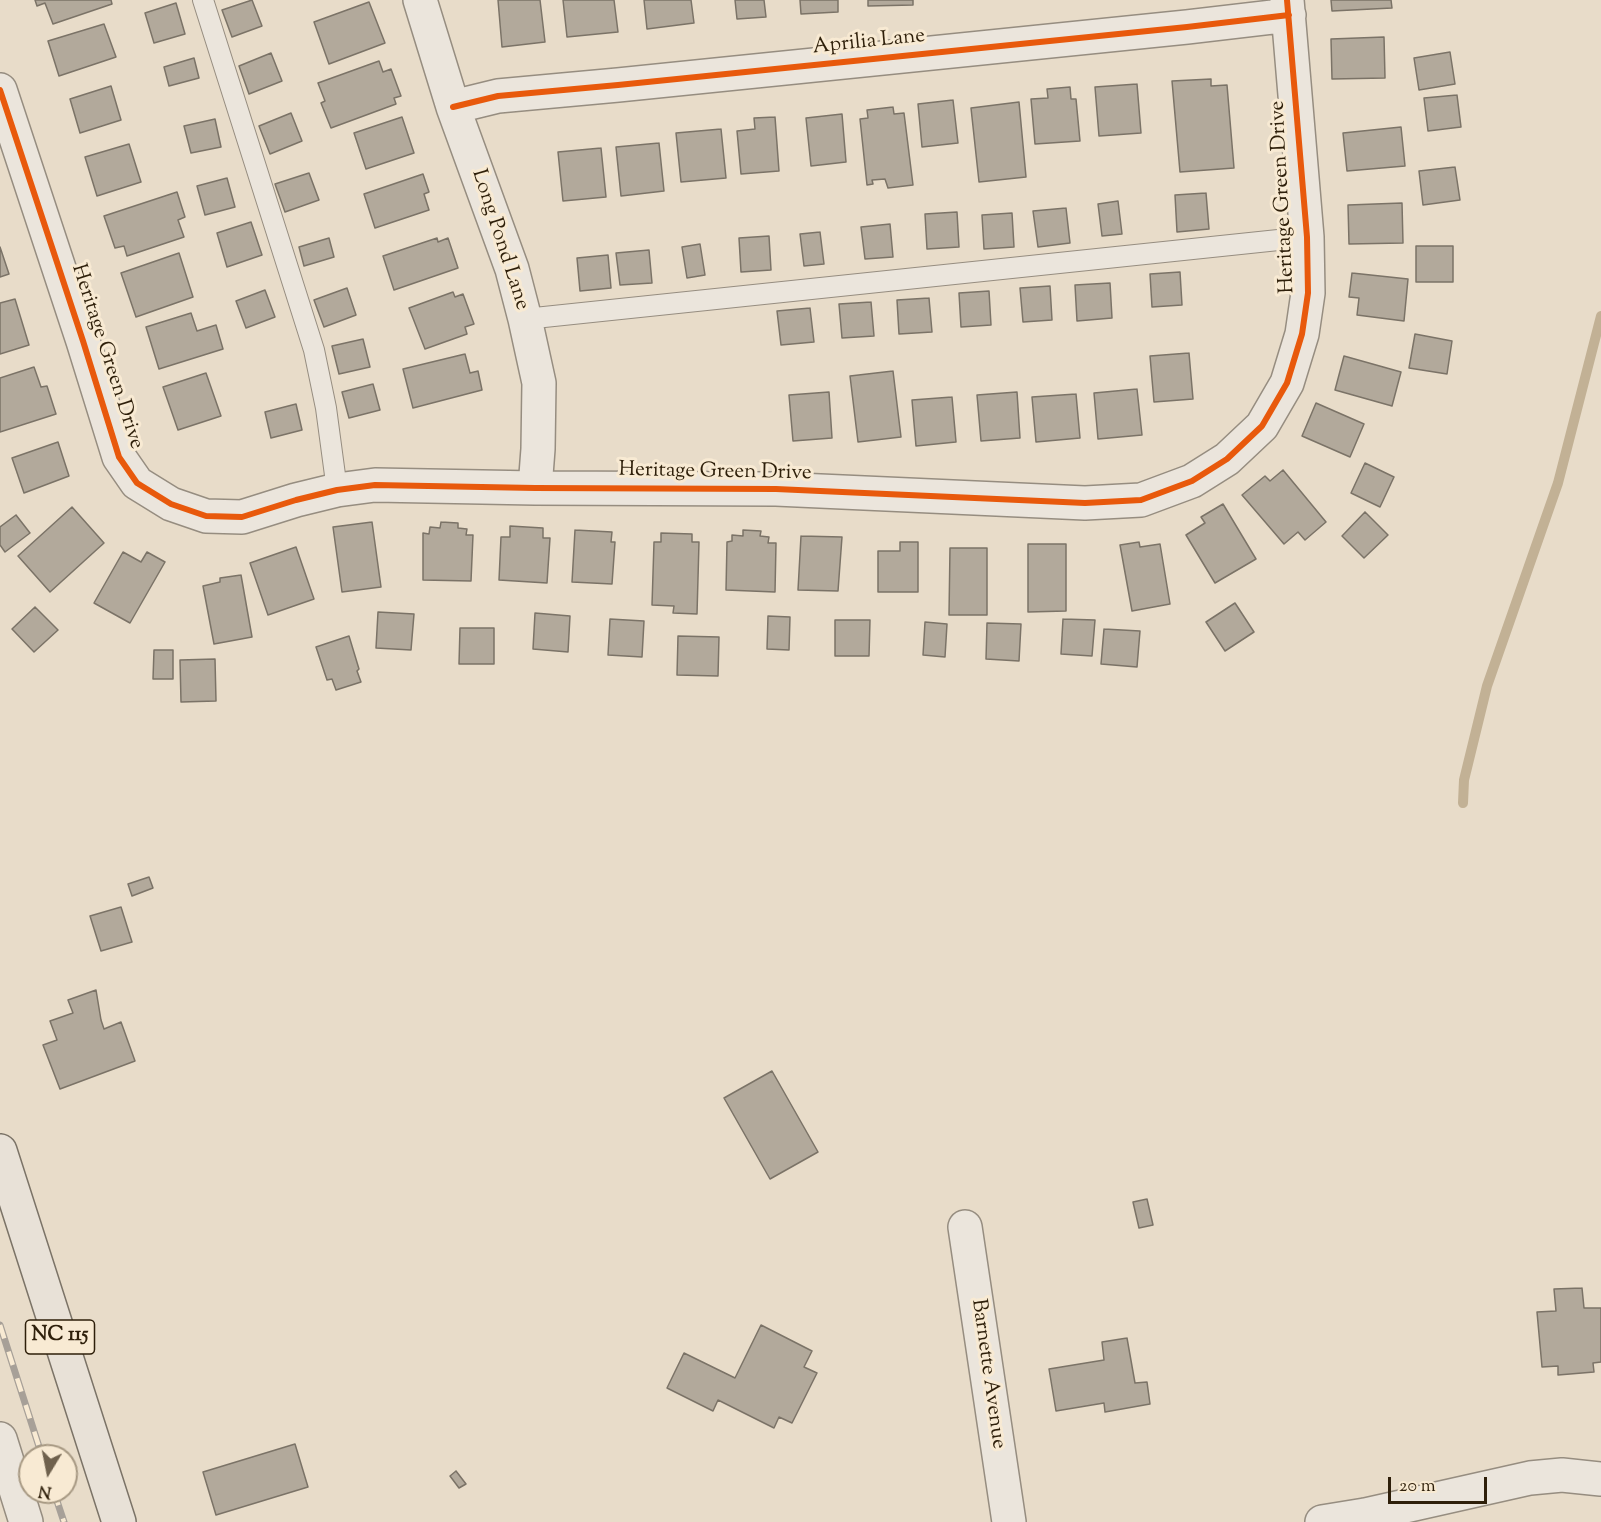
<!DOCTYPE html>
<html>
<head>
<meta charset="utf-8">
<style>
  body { margin:0 }
  #map { position:relative; width:1601px; height:1522px; overflow:hidden; background:#e8dcc9; font-family:"Sorts Mill Goudy",serif }
  canvas { display:block }
  .north { position:absolute; left:18px; top:1444px; width:60px; height:60px; box-sizing:border-box; background:#f8ead3; border:2px solid #a79983; border-radius:50%; rotate:190deg; font-size:16px; font-weight:700; line-height:24px; text-align:center; color:#2e1f0a }
  .north::after { content:''; display:block; margin:auto; width:21px; height:27px; background:#6f614d; clip-path:polygon(50% 0,100% 100%,50% 72%,0 100%) }
  .scale { position:absolute; left:1388px; top:1477px; width:99px; height:27px; box-sizing:border-box; border:3px solid #2e1f0a; border-top:0; padding-left:8px; font-size:18px; line-height:21px; white-space:nowrap; color:#2e1f0a; -webkit-text-stroke:4px #f8ead3; paint-order:stroke }
</style>
</head>
<body>
<div id="map">
<canvas width="1601" height="1522"></canvas>
<div class="north">N</div>
<div class="scale">20 m</div>
</div>
<script>
const c = document.querySelector('canvas').getContext('2d');
c.lineJoin = 'round';
function poly(rows) {
  const path = new Path2D();
  for (const r of rows) {
    path.moveTo(r[0], r[1]);
    for (let i = 2; i < r.length; i += 2) path.lineTo(r[i], r[i + 1]);
  }
  return path;
}
function trace(path, color, width, dash) {
  c.strokeStyle = color;
  c.lineWidth = width;
  c.lineCap = dash ? 'butt' : 'round';
  c.setLineDash(dash || []);
  c.stroke(path);
}
function fillPath(path, color) {
  c.fillStyle = color;
  c.fill(path, 'evenodd');
}
function drawText(font, color, halo, rows, align = 'center') {
  c.font = font + ' "Sorts Mill Goudy",serif';
  c.lineWidth = 6;
  c.setLineDash([]);
  c.textBaseline = 'middle';
  c.strokeStyle = halo;
  c.fillStyle = color;
  for (const [text, x, y, turn = 0] of rows) {
    c.save();
    c.translate(x, y);
    c.rotate((+turn || 0) * Math.PI / 180);
    c.textAlign = isNaN(turn) ? turn : align;
    if (halo) c.strokeText(text, 0, 0);
    c.fillText(text, 0, 0);
    c.restore();
  }
}
trace(poly([
  [1463,803,1464,780,1487,686,1558,483,1601,316]
]), '#c2b195', 10);
const building = poly([
  [35,0,111,0,112,4,53,24,45,3,37,6,35,0],
  [252,0,262,26,232,37,222,10,252,0],
  [498,0,540,0,545,42,502,47,498,0],
  [563,0,614,0,618,32,567,37,563,0],
  [644,0,691,0,694,23,647,29,644,0],
  [735,0,764,0,766,17,737,19,735,0],
  [800,0,838,0,838,12,801,14,800,0],
  [868,0,913,0,913,5,868,6,868,0],
  [1331,0,1391,0,1392,8,1332,11,1331,0],
  [369,2,385,43,329,64,314,22,369,2],
  [176,3,185,34,154,43,145,13,176,3],
  [104,24,116,57,59,76,48,41,104,24],
  [1384,37,1385,78,1332,79,1331,39,1384,37],
  [1450,52,1455,84,1419,90,1414,58,1450,52],
  [271,53,282,81,249,94,239,66,271,53],
  [194,58,199,78,169,86,164,67,194,58],
  [379,61,383,72,391,69,401,96,394,98,396,104,331,128,321,103,325,101,318,83,379,61],
  [1211,79,1211,86,1227,85,1234,168,1180,172,1172,81,1211,79],
  [1137,84,1141,133,1099,136,1095,87,1137,84],
  [111,86,121,120,80,133,70,99,111,86],
  [1070,87,1071,99,1076,99,1080,141,1035,144,1031,99,1048,98,1047,89,1070,87],
  [1457,95,1461,127,1428,131,1424,98,1457,95],
  [953,100,958,143,922,147,918,104,953,100],
  [1019,102,1026,177,979,182,971,108,1019,102],
  [893,107,894,114,904,113,913,185,888,188,885,179,872,180,873,184,867,185,860,119,868,118,867,110,893,107],
  [291,113,302,141,270,154,259,126,291,113],
  [842,114,846,162,811,166,806,118,842,114],
  [402,117,414,153,366,169,354,133,402,117],
  [775,117,779,171,741,174,737,131,755,129,754,118,775,117],
  [215,119,221,147,191,153,184,126,215,119],
  [1401,127,1405,166,1347,171,1343,133,1401,127],
  [721,129,726,178,681,182,676,133,721,129],
  [659,143,664,191,621,196,616,147,659,143],
  [129,144,141,182,97,196,85,157,129,144],
  [601,148,606,197,563,201,558,152,601,148],
  [1455,167,1460,200,1423,205,1419,171,1455,167],
  [309,173,319,200,285,212,275,184,309,173],
  [423,174,429,192,424,194,429,210,375,228,364,194,423,174],
  [227,178,235,207,205,215,197,186,227,178],
  [177,192,185,217,178,220,184,237,127,256,124,246,115,248,104,216,177,192],
  [1206,193,1209,229,1177,232,1175,195,1206,193],
  [1118,201,1122,234,1102,236,1098,204,1118,201],
  [1402,203,1403,243,1349,244,1348,205,1402,203],
  [1066,208,1070,243,1038,247,1033,211,1066,208],
  [957,212,959,247,927,249,925,214,957,212],
  [1012,213,1014,247,984,249,982,215,1012,213],
  [251,222,262,255,227,267,217,233,251,222],
  [890,224,893,257,865,259,861,227,890,224],
  [820,232,824,264,804,266,800,234,820,232],
  [769,236,771,270,741,272,739,238,769,236],
  [329,238,334,257,304,266,299,247,329,238],
  [437,238,438,242,448,238,458,268,394,290,383,256,437,238],
  [700,244,705,275,687,278,682,247,700,244],
  [1416,246,1453,246,1453,282,1416,282,1416,246],
  [0,247,9,274,0,277,0,247],
  [649,250,652,283,620,285,616,253,649,250],
  [179,253,193,297,136,317,121,273,179,253],
  [608,255,611,288,580,291,577,258,608,255],
  [1180,272,1182,305,1152,307,1150,274,1180,272],
  [1352,273,1408,279,1404,321,1357,315,1359,298,1349,297,1352,273],
  [1110,283,1112,318,1077,321,1075,285,1110,283],
  [1050,286,1052,320,1023,322,1020,288,1050,286],
  [347,288,356,315,324,327,314,300,347,288],
  [265,290,275,317,246,328,236,301,265,290],
  [989,291,991,325,961,327,959,293,989,291],
  [453,292,455,297,463,294,474,324,465,327,467,334,425,349,409,308,453,292],
  [929,298,932,332,899,334,897,300,929,298],
  [15,299,29,345,0,354,0,303,15,299],
  [871,302,874,336,842,338,839,304,871,302],
  [810,308,814,342,781,345,777,311,810,308],
  [191,313,197,331,216,325,223,349,159,369,146,327,191,313],
  [1415,334,1452,341,1447,374,1409,368,1415,334],
  [363,339,370,367,339,374,332,346,363,339],
  [1189,353,1193,399,1154,402,1150,356,1189,353],
  [465,354,470,373,478,371,482,390,413,408,403,369,465,354],
  [1344,356,1401,372,1392,406,1335,390,1344,356],
  [34,367,41,387,47,386,56,414,0,432,0,378,34,367],
  [893,371,901,437,858,442,850,376,893,371],
  [206,373,221,416,178,430,163,387,206,373],
  [373,384,380,410,349,418,342,392,373,384],
  [1137,389,1142,435,1098,439,1094,393,1137,389],
  [829,392,832,438,793,441,789,395,829,392],
  [1017,392,1020,438,981,441,977,395,1017,392],
  [1076,394,1080,438,1036,442,1032,397,1076,394],
  [952,397,956,442,916,446,912,400,952,397],
  [1316,403,1364,424,1350,457,1302,436,1316,403],
  [296,404,302,430,271,438,265,412,296,404],
  [58,442,69,476,24,493,12,458,58,442],
  [1365,463,1394,477,1380,507,1351,493,1365,463],
  [1283,470,1326,522,1305,540,1298,532,1284,544,1242,495,1265,476,1270,481,1283,470],
  [1223,504,1256,559,1215,583,1186,535,1205,523,1201,517,1223,504],
  [72,507,104,543,50,592,18,556,72,507],
  [1365,512,1388,535,1364,558,1342,536,1365,512],
  [16,515,30,533,5,552,0,545,0,527,16,515],
  [372,522,381,587,342,592,333,527,372,522],
  [441,522,458,523,458,528,467,529,466,535,473,535,471,581,423,580,423,533,429,534,430,527,440,528,441,522],
  [510,526,543,528,543,538,550,538,547,583,499,580,501,537,510,537,510,526],
  [575,530,612,532,611,542,615,542,612,584,572,582,575,530],
  [743,530,761,531,760,536,769,537,768,543,776,543,775,592,726,590,727,542,732,541,732,535,743,536,743,530],
  [661,533,692,534,692,542,699,542,697,614,673,613,674,606,652,605,654,542,661,542,661,533],
  [801,536,842,537,838,591,798,590,801,536],
  [900,542,918,542,918,592,878,592,878,551,900,551,900,542],
  [1139,542,1140,547,1160,544,1170,604,1132,611,1120,545,1139,542],
  [1028,544,1066,544,1066,611,1028,612,1028,544],
  [296,547,314,599,268,615,250,563,296,547],
  [950,548,987,548,987,615,949,615,950,548],
  [123,552,141,562,147,552,165,562,130,623,94,603,123,552],
  [241,575,252,637,214,644,203,586,220,582,220,578,241,575],
  [1235,603,1254,632,1225,651,1206,622,1235,603],
  [35,607,58,630,34,652,12,629,35,607],
  [378,612,414,614,411,650,376,648,378,612],
  [535,613,570,616,568,652,533,649,535,613],
  [768,616,790,617,789,650,767,649,768,616],
  [610,619,644,621,642,657,608,655,610,619],
  [1063,619,1095,620,1092,656,1061,654,1063,619],
  [835,620,870,620,869,656,835,656,835,620],
  [925,622,947,624,945,657,923,655,925,622],
  [987,623,1021,624,1019,661,986,659,987,623],
  [460,628,494,628,494,664,459,664,460,628],
  [1104,629,1140,631,1137,667,1101,664,1104,629],
  [349,636,359,669,357,671,361,682,336,690,332,679,327,680,316,647,349,636],
  [678,636,719,637,718,676,677,675,678,636],
  [154,650,173,650,173,679,153,679,154,650],
  [215,659,216,701,181,702,180,660,215,659],
  [149,877,153,888,132,896,128,884,149,877],
  [121,907,132,942,101,951,90,916,121,907],
  [96,990,101,1020,104,1029,121,1022,135,1061,60,1089,43,1045,57,1040,50,1021,73,1013,68,1000,96,990],
  [772,1071,818,1152,770,1179,724,1098,772,1071],
  [1147,1199,1153,1225,1139,1228,1133,1202,1147,1199],
  [1582,1288,1584,1308,1601,1308,1601,1362,1593,1363,1594,1372,1558,1375,1558,1366,1542,1367,1537,1312,1556,1311,1554,1289,1582,1288],
  [761,1325,812,1351,804,1367,817,1373,792,1423,779,1417,774,1428,718,1400,713,1411,667,1388,684,1353,735,1378,761,1325],
  [1127,1338,1135,1383,1147,1382,1150,1404,1105,1412,1104,1403,1056,1411,1049,1369,1104,1360,1102,1342,1127,1338],
  [295,1444,308,1487,216,1515,203,1472,295,1444],
  [456,1471,466,1484,459,1488,450,1476,456,1471]
]);
fillPath(building, '#b2a99b');
trace(building, '#7b7367', 1.5);
const lane = poly([
  [203,0,314,350,326,408,337,490],
  [525,319,1307,237]
]);
const street = poly([
  [420,0,453,107,512,269,525,319,539,383,538,449,535,488],
  [0,90,83,341,119,457,137,483,171,504,206,516,242,517,296,500,337,490,375,485,535,488,776,489,1085,503,1141,500,1192,481,1227,459,1262,426,1287,383,1302,334,1308,293,1307,237,1287,0],
  [453,107,498,96,618,85,1187,27,1289,15],
  [965,1227,1009,1522],
  [0,1439,26,1522],
  [1322,1522,1365,1515,1530,1478,1562,1475,1601,1479]
]);
const primary = poly([
  [0,1151,119,1522]
]);
trace(lane, '#968d80', 22);
trace(street, '#968d80', 36);
trace(primary, '#7b7367', 36);
trace(lane, '#ebe5dc', 20);
trace(street, '#ebe5dc', 33);
trace(primary, '#e8e1d7', 33);
const rail = poly([
  [0,1325,42,1456],
  [54,1492,64,1522]
]);
trace(rail, '#a7a098', 7);
trace(rail, '#f8ead3', 4.5, [14]);
trace(poly([
  [0,90,83,341,119,457,137,483,171,504,206,516,242,517,296,500,337,490,375,485,535,488,776,489,1085,503,1141,500,1192,481,1227,459,1262,426,1287,383,1302,334,1308,293,1307,237,1287,0],
  [453,107,498,96,618,85,1187,27,1289,15]
]), '#e8590c', 6);
for (const [x, y, w] of [
  [60,1337,69]
]) {
  const box = new Path2D();
  box.roundRect(x - w / 2, y - 17, w, 34, 4.5);
  c.fillStyle = '#f8ead3';
  c.fill(box);
  trace(box, '#2e1f0a', 1.5);
}
drawText('bold 20px', '#2e1f0a', null, [
  ["NC 115",60,1337]
]);
drawText('21px', '#2e1f0a', '#f8ead3', [
  ["Aprilia Lane",869,43,-6],
  ["Heritage Green Drive",1284,197,-93],
  ["Long Pond Lane",499,240,72],
  ["Heritage Green Drive",106,357,72],
  ["Heritage Green Drive",715,473,1],
  ["Barnette Avenue",987,1374,82]
]);
</script>
</body>
</html>
